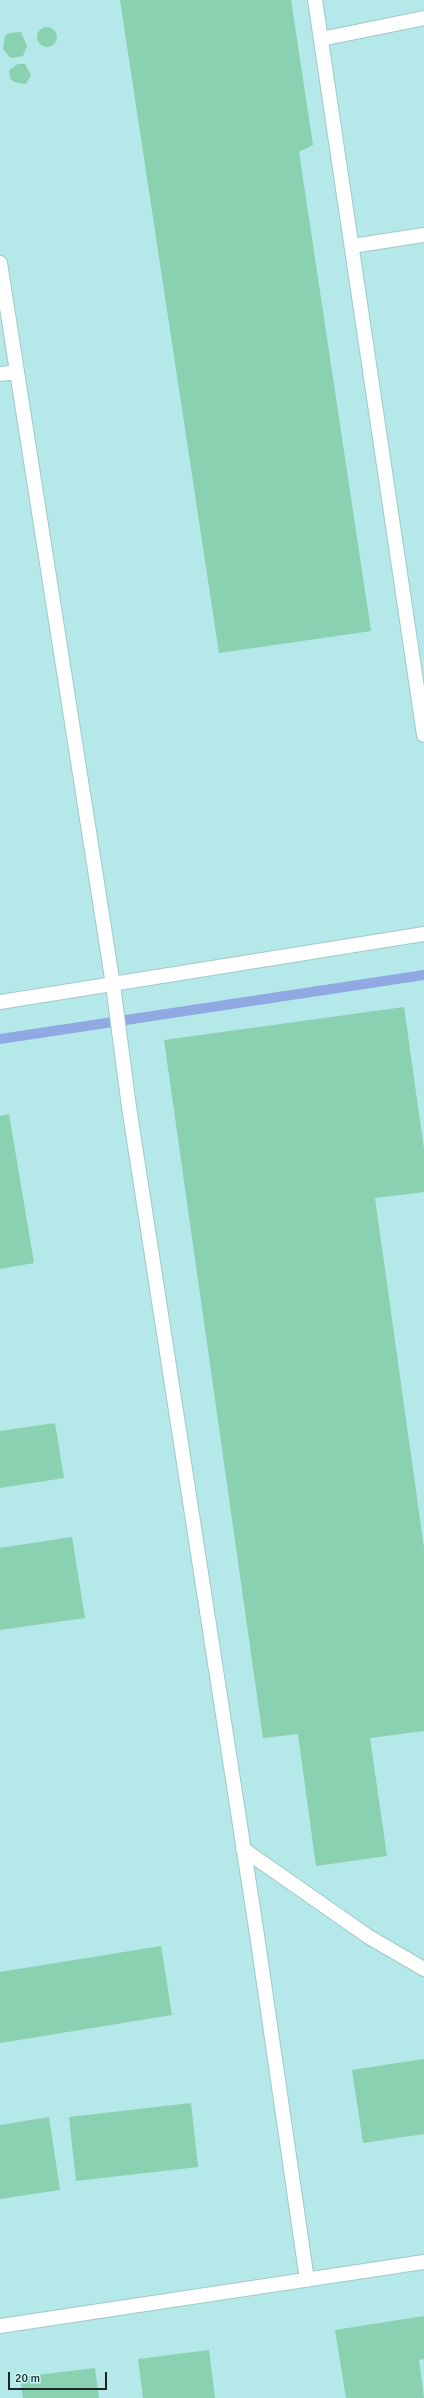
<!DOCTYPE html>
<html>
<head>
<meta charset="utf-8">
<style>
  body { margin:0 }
  #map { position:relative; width:424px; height:2398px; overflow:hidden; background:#caf5f6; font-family:Signika,sans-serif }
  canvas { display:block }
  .scale { position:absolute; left:8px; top:2372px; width:99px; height:18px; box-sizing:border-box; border:2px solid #172728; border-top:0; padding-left:5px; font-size:12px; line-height:14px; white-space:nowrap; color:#172728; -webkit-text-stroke:3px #caf5f6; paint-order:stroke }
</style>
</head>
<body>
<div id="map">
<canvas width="424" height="2398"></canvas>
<div class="scale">20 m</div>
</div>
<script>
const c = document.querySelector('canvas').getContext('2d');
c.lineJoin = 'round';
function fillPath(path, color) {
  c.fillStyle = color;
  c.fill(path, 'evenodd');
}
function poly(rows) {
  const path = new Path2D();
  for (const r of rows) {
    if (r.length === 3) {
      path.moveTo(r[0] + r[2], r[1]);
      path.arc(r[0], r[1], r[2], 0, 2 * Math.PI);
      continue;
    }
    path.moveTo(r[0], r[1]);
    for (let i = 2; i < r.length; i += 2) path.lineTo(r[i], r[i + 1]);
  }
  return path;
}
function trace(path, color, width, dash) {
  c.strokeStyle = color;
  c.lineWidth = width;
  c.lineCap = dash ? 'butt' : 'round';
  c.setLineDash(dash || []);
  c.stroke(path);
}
fillPath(poly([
  [0,0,424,0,424,2398,0,2398]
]), '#b4e8e9');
trace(poly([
  [0,1039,424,975]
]), '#91a9e2', 10);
fillPath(poly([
  [120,0,291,0,313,145,299,152,371,631,219,653],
  [47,37,10],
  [21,32,27,46,23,56,11,58,3,49,5,36,10,33],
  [18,64,25,64,31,75,26,84,14,82,10,78,9,70],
  [404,1007,424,1149,424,1192,375,1198,424,1548,424,1731,370,1738,387,1856,316,1866,298,1734,263,1738,164,1040],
  [9,1114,34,1263,0,1269,0,1116],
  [55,1423,64,1478,0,1488,0,1431],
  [72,1537,85,1618,0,1630,0,1548],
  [161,1946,172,2015,0,2043,0,1972],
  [424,2059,424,2134,363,2143,352,2070],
  [191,2103,198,2167,76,2181,69,2117],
  [49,2117,60,2190,0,2199,0,2125],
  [424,2316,424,2359,419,2360,424,2398,346,2398,335,2330],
  [209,2350,215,2398,143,2398,138,2359],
  [95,2368,99,2398,23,2398,20,2377]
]), '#89d1b0');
const service = poly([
  [315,0,424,735],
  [321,39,424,18],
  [352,246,424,235],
  [0,263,113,985,129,1107,257,1935,307,2280],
  [0,374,17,372],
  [0,1002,424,934],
  [243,1849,369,1937,424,1969],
  [0,2326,424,2262]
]);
trace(service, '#9fc9ca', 16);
trace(service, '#fff', 14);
</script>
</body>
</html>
